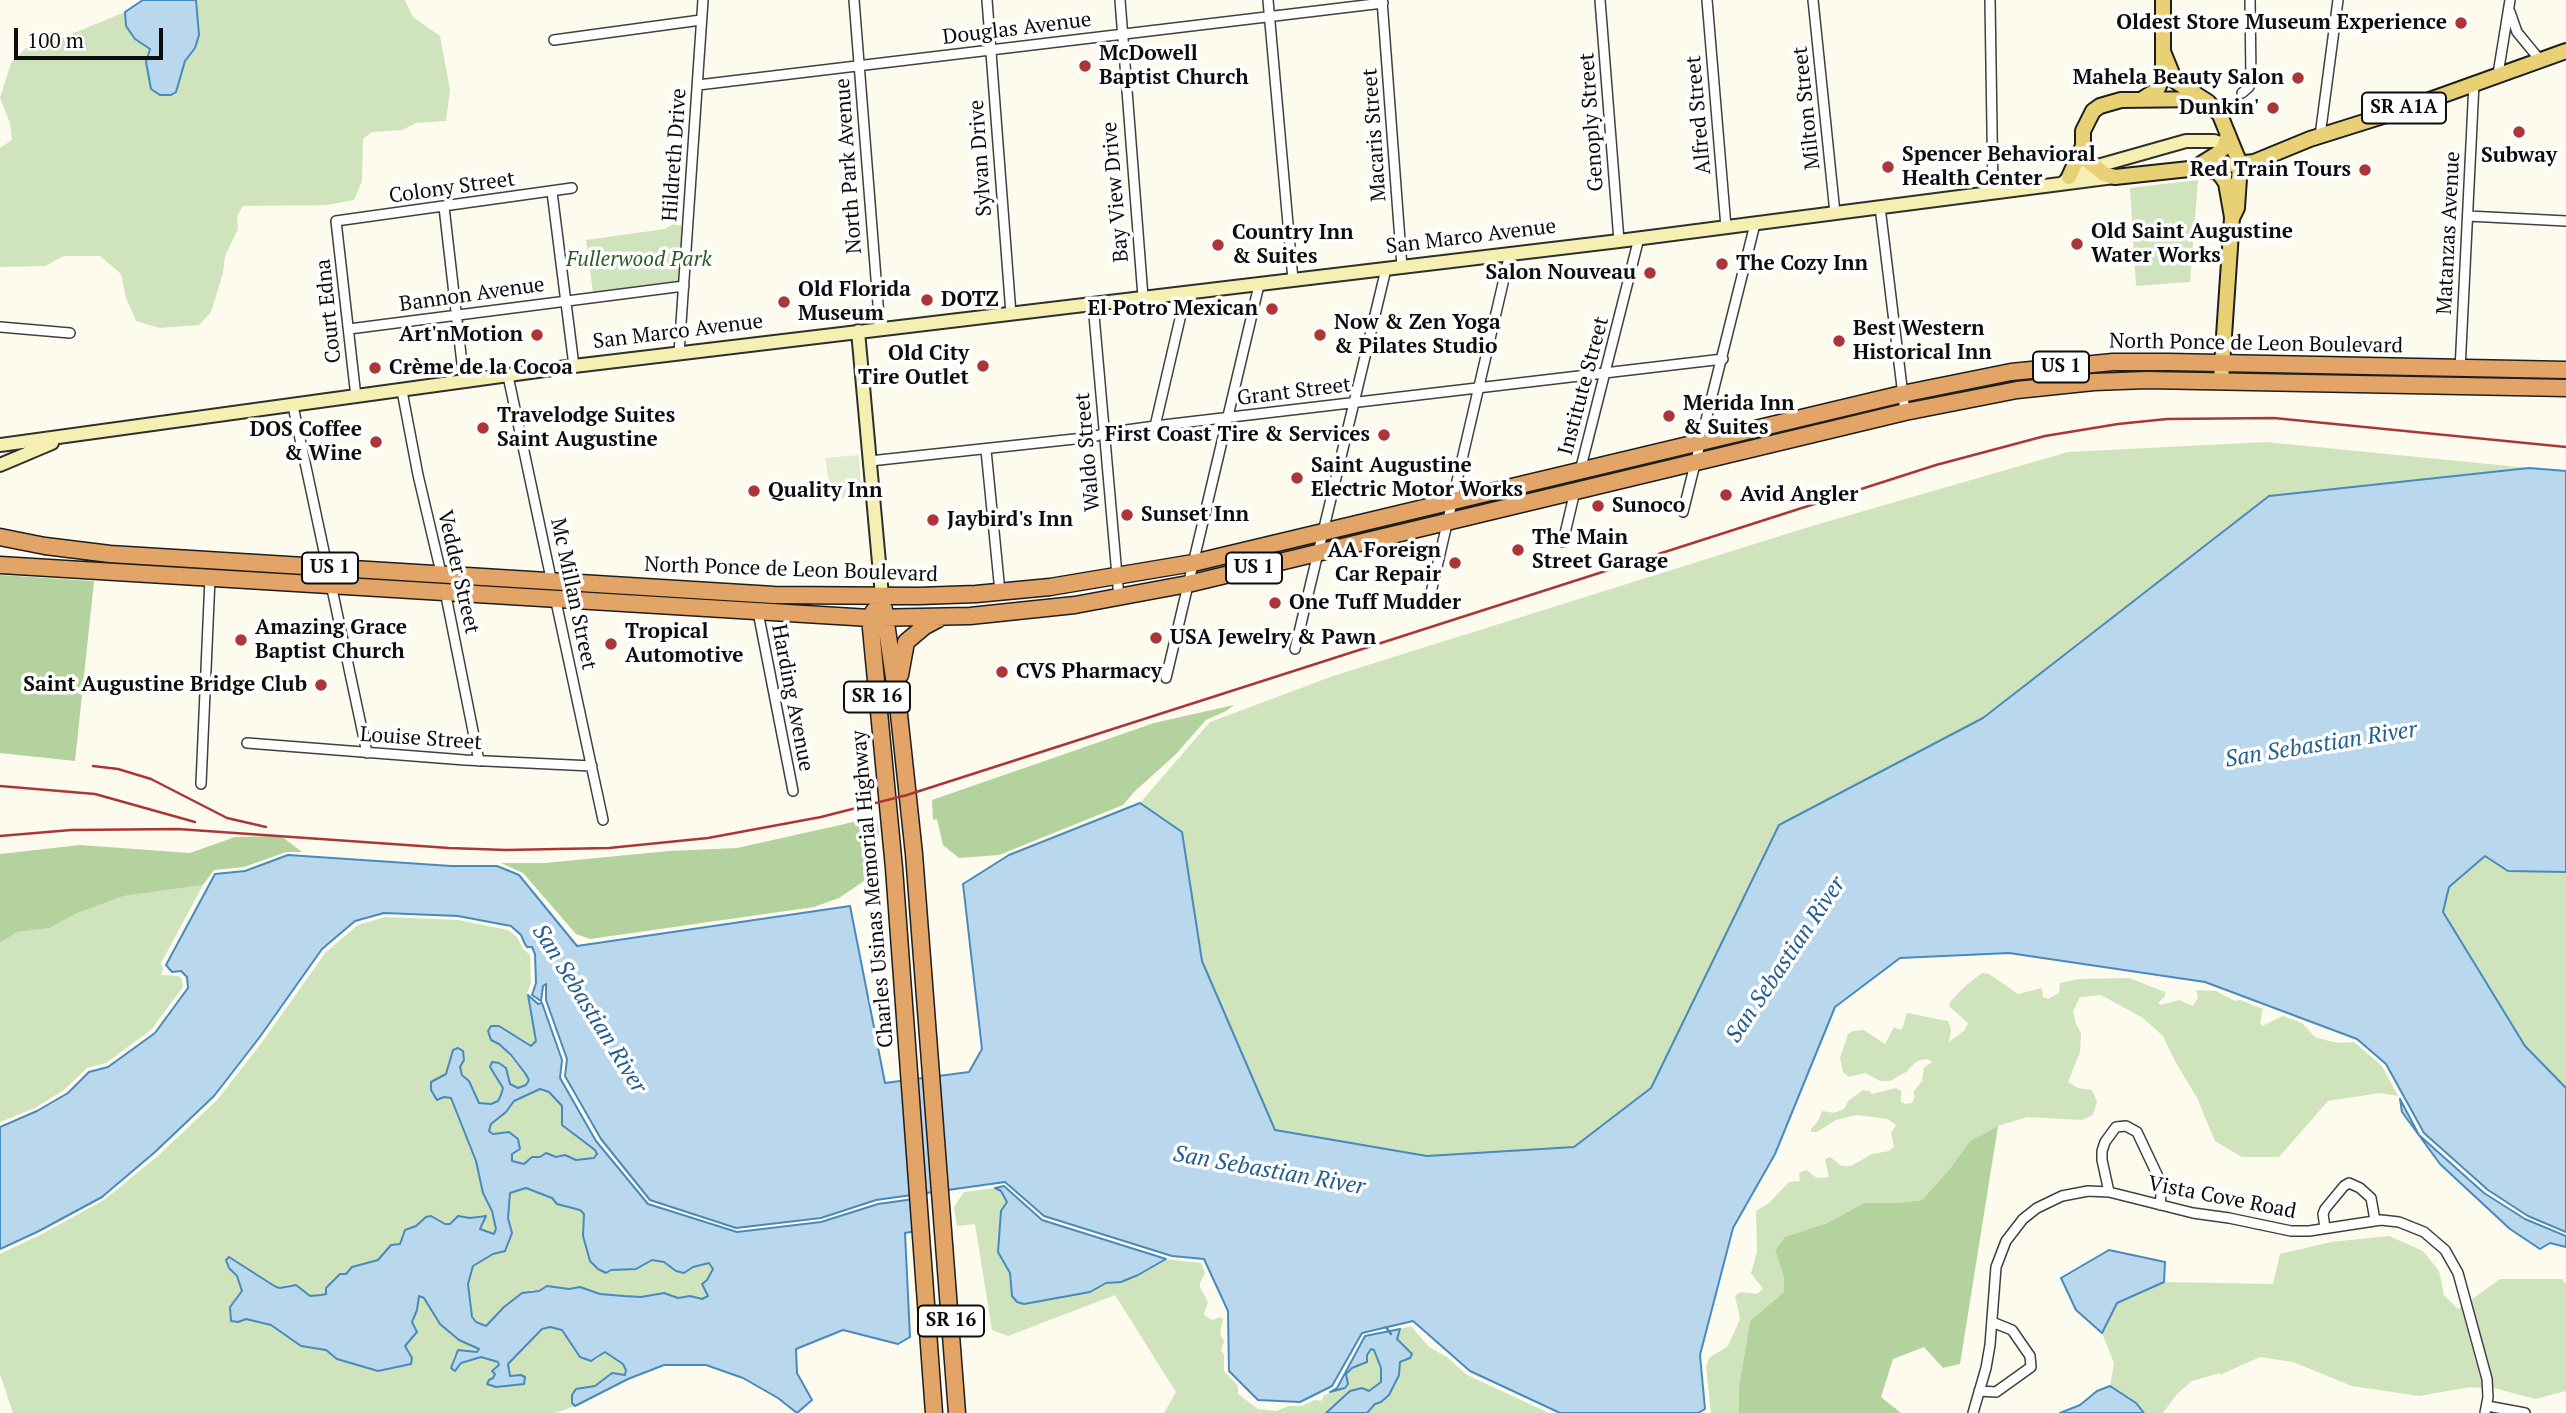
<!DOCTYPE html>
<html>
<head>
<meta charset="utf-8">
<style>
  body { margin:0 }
  #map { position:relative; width:2566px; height:1413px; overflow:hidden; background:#fdfbee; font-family:"PT Serif",serif }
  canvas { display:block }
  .scale { position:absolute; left:14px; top:28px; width:149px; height:32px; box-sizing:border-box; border:4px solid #0d0d0d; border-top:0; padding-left:9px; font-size:21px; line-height:24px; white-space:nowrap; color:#0d0d0d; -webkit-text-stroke:5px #fff; paint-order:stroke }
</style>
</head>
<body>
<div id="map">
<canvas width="2566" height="1413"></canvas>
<div class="scale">100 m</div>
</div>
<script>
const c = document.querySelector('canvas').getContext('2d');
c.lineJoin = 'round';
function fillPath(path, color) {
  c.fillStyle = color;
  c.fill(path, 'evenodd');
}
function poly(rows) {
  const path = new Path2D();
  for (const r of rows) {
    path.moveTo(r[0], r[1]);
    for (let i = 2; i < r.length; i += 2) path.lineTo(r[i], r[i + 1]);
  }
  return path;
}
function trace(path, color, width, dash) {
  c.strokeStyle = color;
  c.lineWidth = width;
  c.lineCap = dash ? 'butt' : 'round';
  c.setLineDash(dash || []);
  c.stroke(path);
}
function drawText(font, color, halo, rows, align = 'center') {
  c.font = font + ' "PT Serif",serif';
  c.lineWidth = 7;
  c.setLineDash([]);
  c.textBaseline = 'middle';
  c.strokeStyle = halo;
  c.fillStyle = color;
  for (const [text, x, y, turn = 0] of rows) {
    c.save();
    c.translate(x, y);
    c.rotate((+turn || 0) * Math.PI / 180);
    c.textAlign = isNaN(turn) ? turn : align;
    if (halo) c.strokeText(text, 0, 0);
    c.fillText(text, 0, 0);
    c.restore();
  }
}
fillPath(poly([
  [196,0,405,0,413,17,440,36,450,90,446,121,416,123,402,130,372,132,363,139,362,181,354,200,327,205,243,206,237,216,238,229,225,256,223,273,211,312,199,325,160,328,136,321,126,298,121,274,100,256,64,256,45,266,0,267,0,148,12,140,10,123,0,98,11,63,26,48,50,43,125,12,126,26,135,39,150,49,146,62,185,61,195,48,199,35],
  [2198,180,2190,282,2136,286,2130,188],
  [673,224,683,226,678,281,593,292,586,240,665,229],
  [2266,442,2529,468,2269,496,1983,718,1779,824,1651,1088,1574,1147,1427,1156,1275,1130,1202,961,1182,832,1140,803,1210,722,1333,676,1812,526,2068,452],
  [2485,856,2508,871,2566,872,2566,1088,2525,1046,2443,912,2449,887],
  [203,885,161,963,163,969,161,975,179,976,182,979,183,987,151,1030,106,1063,87,1068,64,1090,35,1108,0,1122,0,943,17,932,50,928,75,914,124,896],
  [385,917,458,920,508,930,517,937,523,949,530,955,531,983,527,993,536,1041,531,1047,499,1026,499,1044,525,1073,529,1080,526,1085,518,1088,510,1084,503,1088,498,1101,484,1105,479,1103,469,1081,451,1058,446,1074,431,1083,433,1095,451,1098,476,1161,483,1193,492,1211,496,1229,494,1234,480,1230,482,1215,445,1224,426,1217,416,1226,405,1231,400,1244,391,1245,378,1260,352,1267,346,1274,340,1274,326,1294,321,1295,310,1296,301,1288,290,1284,280,1288,276,1287,257,1274,241,1266,234,1260,233,1273,241,1282,242,1291,230,1307,241,1320,254,1320,271,1325,326,1350,337,1359,378,1371,411,1363,405,1346,415,1336,412,1322,417,1310,418,1295,424,1298,440,1324,459,1340,479,1349,478,1352,455,1354,452,1363,455,1371,461,1363,482,1357,498,1362,493,1385,524,1384,510,1376,508,1364,542,1329,550,1327,562,1330,574,1346,596,1360,605,1352,611,1355,623,1364,626,1370,625,1375,618,1374,609,1378,572,1403,575,1406,555,1413,13,1413,0,1374,0,1254,42,1234,104,1200,159,1155,218,1099,263,1041,326,952,358,925],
  [1982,973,1989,974,2018,994,2042,988,2043,997,2048,999,2059,993,2060,983,2079,979,2129,978,2165,992,2165,996,2158,1003,2161,1005,2179,1000,2193,1006,2198,998,2196,990,2216,991,2235,1001,2240,1000,2263,1009,2260,1023,2262,1026,2283,1016,2302,1023,2315,1037,2321,1039,2338,1043,2354,1042,2382,1066,2398,1096,2380,1093,2328,1101,2279,1157,2242,1157,2215,1141,2197,1098,2175,1061,2163,1036,2143,1018,2101,995,2080,997,2073,1011,2076,1024,2081,1033,2080,1052,2068,1082,2078,1088,2092,1090,2097,1101,2093,1115,2082,1120,2027,1117,1998,1126,1970,1141,1949,1170,1922,1200,1898,1203,1864,1203,1827,1223,1785,1237,1775,1250,1784,1277,1784,1292,1750,1321,1739,1386,1739,1413,1711,1413,1706,1367,1709,1358,1728,1346,1737,1326,1740,1318,1735,1296,1741,1292,1757,1294,1763,1289,1751,1273,1757,1252,1756,1211,1769,1203,1789,1182,1800,1181,1799,1173,1806,1170,1817,1178,1829,1177,1825,1159,1830,1157,1842,1166,1851,1166,1872,1154,1889,1151,1894,1147,1891,1133,1896,1125,1888,1119,1857,1115,1836,1120,1817,1132,1811,1132,1811,1129,1818,1121,1822,1111,1834,1113,1844,1109,1849,1100,1863,1090,1869,1091,1872,1094,1896,1088,1901,1091,1901,1102,1906,1104,1912,1103,1915,1096,1913,1092,1922,1081,1924,1068,1932,1062,1927,1059,1917,1061,1906,1072,1890,1081,1880,1081,1865,1073,1849,1077,1843,1072,1840,1058,1848,1034,1853,1031,1864,1030,1885,1044,1894,1027,1900,1030,1903,1027,1907,1013,1948,1021,1951,1029,1949,1042,1965,1030,1968,1023,1950,1007,1950,1002,1964,987],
  [540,1089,549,1092,562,1106,573,1133,595,1150,597,1153,594,1158,576,1160,565,1155,556,1157,550,1154,532,1157,524,1164,512,1161,512,1154,516,1151,504,1132,499,1134,489,1131,491,1124,506,1112,514,1101],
  [526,1188,552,1198,557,1204,580,1210,584,1214,583,1236,611,1270,636,1269,652,1260,664,1262,676,1271,684,1273,693,1267,709,1262,713,1269,707,1280,704,1281,708,1296,702,1299,690,1296,678,1298,664,1293,641,1297,624,1296,600,1294,580,1287,569,1289,547,1286,539,1291,531,1290,504,1307,486,1327,476,1322,472,1317,468,1284,473,1265,499,1252,511,1227,508,1218,510,1193],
  [995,1188,1001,1191,1007,1202,1001,1212,998,1252,1010,1273,1012,1296,1024,1304,1090,1292,1106,1283,1138,1275,1166,1259,1201,1263,1205,1273,1200,1283,1200,1287,1208,1302,1204,1315,1212,1320,1220,1317,1223,1319,1220,1334,1224,1341,1221,1351,1224,1354,1224,1371,1238,1386,1238,1394,1258,1409,1276,1411,1289,1406,1302,1406,1314,1400,1321,1401,1324,1395,1344,1388,1346,1374,1352,1368,1365,1364,1370,1349,1374,1350,1380,1368,1381,1382,1369,1391,1350,1391,1326,1413,1164,1413,1176,1392,1115,1295,1008,1336,992,1330,975,1224,957,1226,954,1207,964,1192],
  [2389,1236,2423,1251,2439,1271,2444,1295,2458,1309,2461,1307,2483,1388,2470,1387,2419,1396,2352,1386,2293,1362,2260,1357,2220,1375,2220,1373,2192,1381,2177,1394,2163,1413,2144,1413,2136,1403,2110,1386,2114,1363,2102,1333,2117,1303,2164,1282,2273,1284,2280,1254,2331,1242],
  [2500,1279,2562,1279,2566,1284,2566,1391,2535,1399,2494,1388,2471,1300],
  [1411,1326,1429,1347,1447,1357,1467,1375,1549,1413,1367,1413,1375,1404,1381,1402,1399,1375,1400,1362,1408,1359,1412,1354,1397,1339,1400,1329]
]), '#cfe3bc');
fillPath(poly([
  [0,575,94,581,75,761,0,753],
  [1234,705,1226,711,1206,720,1175,755,1134,792,1123,805,999,855,959,858,943,845,937,819,933,820,932,800,1154,723],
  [876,817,879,835,873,837,864,881,839,898,814,907,590,939,576,934,523,873,501,863,545,863,669,851,737,848],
  [281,836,302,852,286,852,244,867,214,870,203,885,124,896,75,914,50,928,17,932,0,943,0,854,80,845,190,853,235,837],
  [1998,1126,1960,1364,1943,1368,1924,1347,1893,1359,1881,1397,1901,1413,1739,1413,1739,1386,1750,1321,1784,1292,1784,1277,1775,1250,1785,1237,1827,1223,1864,1203,1898,1203,1922,1200,1949,1170,1970,1141]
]), '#b3d29d');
fillPath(poly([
  [859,455,861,485,858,486,859,496,832,499,825,458]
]), '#e0eccd');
const water = poly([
  [143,0,196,0,199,35,195,48,185,61,176,92,171,95,160,95,151,89,146,62,150,49,135,39,126,26,125,12,143,0],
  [2529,468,2566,471,2566,872,2508,871,2485,856,2449,887,2443,912,2525,1046,2566,1088,2566,1232,2528,1216,2488,1190,2424,1133,2386,1064,2357,1039,2205,982,2009,953,1900,958,1835,1007,1775,1154,1733,1228,1700,1355,1705,1409,1698,1413,1560,1413,1470,1371,1413,1321,1362,1333,1332,1386,1300,1402,1258,1400,1229,1371,1228,1311,1204,1259,1172,1256,1044,1216,1005,1182,876,1200,821,1218,736,1228,650,1200,601,1139,565,1076,567,1059,546,1000,546,984,543,986,541,1001,532,995,536,983,535,954,532,947,527,947,525,944,521,935,511,926,458,916,384,913,355,921,322,949,259,1038,214,1096,155,1152,102,1197,39,1231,0,1249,0,1127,37,1111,68,1093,89,1072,108,1067,155,1033,188,988,187,977,181,971,172,972,166,965,215,874,245,871,288,855,451,866,497,866,519,875,577,946,850,906,885,1083,969,1072,982,1049,963,884,1009,855,1140,803,1182,832,1202,961,1275,1130,1427,1156,1574,1147,1651,1088,1779,825,1983,718,2269,496,2529,468],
  [528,995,538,1004,542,1003,562,1060,560,1078,596,1141,648,1204,737,1232,821,1222,878,1204,914,1199,916,1231,905,1233,910,1337,898,1344,843,1330,796,1349,797,1373,812,1400,797,1413,778,1398,743,1378,706,1365,664,1365,628,1379,575,1406,572,1403,572,1395,576,1389,595,1386,612,1373,625,1375,626,1370,623,1364,605,1352,591,1361,580,1357,562,1330,550,1327,542,1329,508,1364,510,1376,521,1375,525,1377,524,1384,496,1387,487,1384,489,1380,493,1378,495,1374,492,1371,499,1365,498,1362,481,1357,461,1363,455,1371,451,1368,458,1350,477,1352,479,1349,459,1340,440,1324,424,1298,419,1296,417,1310,412,1322,417,1332,405,1346,412,1358,411,1364,378,1371,337,1359,326,1350,301,1346,271,1325,246,1319,238,1322,231,1321,230,1307,242,1291,237,1276,229,1268,226,1260,229,1257,276,1287,280,1288,296,1285,310,1296,321,1295,326,1294,326,1288,340,1274,346,1274,352,1267,378,1260,391,1245,400,1244,405,1230,416,1226,426,1217,431,1216,445,1224,450,1224,458,1216,470,1218,486,1216,480,1229,494,1234,496,1229,492,1211,483,1193,476,1161,451,1098,444,1097,437,1100,431,1090,431,1082,446,1074,453,1050,458,1048,463,1051,464,1060,460,1067,462,1075,469,1081,479,1103,491,1104,498,1101,501,1095,503,1088,490,1067,492,1062,499,1063,506,1068,510,1084,518,1088,526,1085,529,1080,525,1073,511,1055,499,1044,491,1040,488,1031,491,1026,499,1026,531,1046,536,1041,528,995],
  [540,1089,549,1092,562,1106,562,1125,595,1150,597,1154,594,1158,576,1160,565,1155,556,1157,546,1153,540,1157,532,1157,524,1164,512,1161,512,1154,520,1149,518,1139,509,1132,493,1134,489,1131,491,1124,506,1112,514,1101,540,1089],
  [526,1188,552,1198,557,1204,580,1210,584,1214,583,1236,590,1261,598,1269,606,1273,611,1270,636,1269,652,1260,664,1262,676,1271,684,1273,693,1267,709,1263,713,1269,707,1280,702,1284,708,1296,702,1299,690,1296,678,1298,664,1293,641,1297,624,1296,600,1294,580,1287,569,1289,547,1286,539,1291,522,1293,504,1307,486,1326,476,1322,472,1317,468,1284,473,1266,493,1254,505,1251,512,1233,508,1218,510,1193,526,1188],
  [2400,1099,2419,1135,2484,1193,2525,1219,2566,1236,2566,1247,2550,1243,2540,1249,2510,1229,2440,1164,2402,1112,2400,1099],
  [1004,1186,1042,1220,1166,1259,1138,1275,1121,1282,1106,1283,1090,1292,1024,1304,1017,1302,1012,1296,1010,1273,998,1252,1001,1211,1007,1202,1001,1191,995,1188,1004,1186],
  [2109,1250,2165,1262,2164,1282,2117,1303,2102,1333,2076,1310,2061,1278,2109,1250],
  [1400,1329,1397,1339,1412,1354,1410,1358,1400,1362,1399,1375,1389,1395,1381,1402,1375,1404,1367,1413,1326,1413,1350,1391,1362,1388,1369,1391,1381,1382,1381,1368,1374,1350,1371,1349,1367,1355,1367,1362,1352,1368,1346,1374,1348,1384,1345,1388,1330,1392,1337,1388,1365,1336,1400,1329],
  [2110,1386,2136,1403,2144,1413,2060,1413,2080,1405,2097,1391,2110,1386]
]);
fillPath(water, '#b9d8ee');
trace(water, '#498abc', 2);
trace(poly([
  [1386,1327,1391,1334]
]), '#498abc', 2.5);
const street = poly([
  [854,0,880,329],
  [987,0,1011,314],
  [1120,0,1143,297],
  [1268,0,1293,280],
  [1382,0,1402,267],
  [1600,0,1619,241],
  [1707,0,1726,227],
  [1813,0,1835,213],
  [1990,0,1993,193],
  [2510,12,2517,32,2540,60],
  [554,40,701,20],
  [2498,74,2510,0],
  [698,85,1383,3],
  [2242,93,2249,87,2251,78,2250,0],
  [2320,136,2338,0],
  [552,192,574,366],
  [444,207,464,381],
  [1880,207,1905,412],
  [2468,216,2566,221],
  [1093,304,1119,598],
  [0,327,70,333],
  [349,329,684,286],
  [679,353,703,0],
  [2460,370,2474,83],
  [508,376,552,583],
  [402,391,418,475,442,577],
  [356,397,336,221,572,188],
  [293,406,367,753],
  [1155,426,1186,293],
  [986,450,1000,592],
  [870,461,1093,437,1105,433,1155,426,1723,359],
  [1580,471,1639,238],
  [1683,512,1755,224],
  [1563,542,1575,491],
  [445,591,479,761],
  [555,597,603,820],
  [1430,597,1510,253],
  [758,612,793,791],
  [1295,649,1386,269],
  [1166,678,1259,285],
  [247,743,465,760,592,766],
  [201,784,210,578],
  [2109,1192,2102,1160,2102,1151,2105,1142,2116,1127,2126,1126,2137,1132,2162,1185,2160,1205],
  [2325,1228,2323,1214,2325,1209,2344,1186,2349,1183,2360,1188,2371,1198,2375,1220],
  [1979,1391,1996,1392,2031,1367,2030,1356,2012,1330,1992,1322],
  [2487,1406,2525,1413],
  [1973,1413,1986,1368,1990,1345,1996,1267,2006,1241,2023,1219,2037,1208,2062,1196,2088,1191,2109,1192,2193,1213,2229,1218,2291,1231,2309,1231,2381,1220,2399,1222,2424,1232,2445,1250,2458,1273,2487,1379,2488,1397,2485,1413]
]);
const secondary = poly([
  [2064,182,2069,177,2094,167,2186,141,2214,141,2233,148],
  [858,331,882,596],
  [0,445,574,366,1619,241,2114,177],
  [0,465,52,443]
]);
const primary = poly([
  [2164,54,2175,81,2208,102,2220,115,2240,164,2237,208,2232,218,2221,380],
  [2144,98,2157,90,2163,77,2163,0],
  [2203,99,2121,100,2100,106,2093,111,2083,131,2083,146,2088,161,2104,174,2115,177,2254,162,2310,139,2396,112,2566,51],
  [2201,164,2217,154,2224,148,2228,134],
  [2202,168,2217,172,2222,177,2226,183,2232,217],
  [2069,177,2083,146]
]);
const highway = poly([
  [0,537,45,546,110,554,774,595,919,596,976,594,1050,587,1193,563,1902,394,2011,372,2113,362,2169,362,2566,370],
  [0,565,870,618,970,616,1075,605,1188,584,1905,412,2017,390,2094,382,2147,380,2566,388],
  [884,609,898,705,914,854,957,1413],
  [874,611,870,618,894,868,934,1413],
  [900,675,906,642,925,626,940,618]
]);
trace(street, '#404040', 12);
trace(secondary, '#2f2f2f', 16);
trace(primary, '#1e1e1e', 18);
trace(highway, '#1e1e1e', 19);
trace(street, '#fff', 9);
trace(secondary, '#f5f0b1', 12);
trace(primary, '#e8d074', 14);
trace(highway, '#e2a467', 16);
trace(poly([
  [93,766,118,769,151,779,227,818,266,827],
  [0,786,95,794,195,822],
  [0,836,71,830,178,829,449,848,506,850,609,848,708,838,821,817,907,795,1936,465,2045,436,2118,424,2167,419,2274,418,2566,447]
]), '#ac3637', 2.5);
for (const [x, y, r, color] of [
  [2461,23,7,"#ac3637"],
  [1085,66,7,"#ac3637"],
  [2298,78,7,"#ac3637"],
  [2273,108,7,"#ac3637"],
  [2519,132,7,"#ac3637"],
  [1888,167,7,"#ac3637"],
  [2365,170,7,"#ac3637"],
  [2077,244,7,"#ac3637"],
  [1218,245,7,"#ac3637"],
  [1722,264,7,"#ac3637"],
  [1650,273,7,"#ac3637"],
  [927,300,7,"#ac3637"],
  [784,302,7,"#ac3637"],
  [1272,309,7,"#ac3637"],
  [537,335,7,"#ac3637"],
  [1320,335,7,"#ac3637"],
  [1839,341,7,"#ac3637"],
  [983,366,7,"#ac3637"],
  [375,368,7,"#ac3637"],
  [1669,416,7,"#ac3637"],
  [483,428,7,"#ac3637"],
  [1384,435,7,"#ac3637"],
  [376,442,7,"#ac3637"],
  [1297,478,7,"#ac3637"],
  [754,491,7,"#ac3637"],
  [1726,495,7,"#ac3637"],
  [1598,506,7,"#ac3637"],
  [1127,515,7,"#ac3637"],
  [933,520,7,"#ac3637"],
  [1518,550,7,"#ac3637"],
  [1455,563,7,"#ac3637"],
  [1275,603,7,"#ac3637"],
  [1156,638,7,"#ac3637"],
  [241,640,7,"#ac3637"],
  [611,644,7,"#ac3637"],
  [1002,672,7,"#ac3637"],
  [321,685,7,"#ac3637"]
]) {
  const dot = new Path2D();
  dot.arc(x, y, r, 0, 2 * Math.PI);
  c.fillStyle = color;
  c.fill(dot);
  trace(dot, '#fff', 2.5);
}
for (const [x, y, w] of [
  [2404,108,84],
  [2061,367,56],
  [330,568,56],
  [1254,568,56],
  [877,697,66],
  [951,1321,66]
]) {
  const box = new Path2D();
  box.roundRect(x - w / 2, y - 15.5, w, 31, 5);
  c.fillStyle = '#fff';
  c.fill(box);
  trace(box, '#0d0d0d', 2);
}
drawText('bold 19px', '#0d0d0d', null, [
  ["SR A1A",2404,108],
  ["US 1",2061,367],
  ["US 1",330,568],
  ["US 1",1254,568],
  ["SR 16",877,697],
  ["SR 16",951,1321]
]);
drawText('bold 21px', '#0d0d0d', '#fff', [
  ["Oldest Store Museum Experience",2447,23,"right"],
  ["McDowell",1099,54],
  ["Baptist Church",1099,78],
  ["Mahela Beauty Salon",2284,78,"right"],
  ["Dunkin'",2259,108,"right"],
  ["Spencer Behavioral",1902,155],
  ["Health Center",1902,179],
  ["Subway",2519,156,"center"],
  ["Red Train Tours",2351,170,"right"],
  ["Old Saint Augustine",2091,232],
  ["Water Works",2091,256],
  ["Country Inn",1232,233],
  ["& Suites",1232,257],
  ["The Cozy Inn",1736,264],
  ["Salon Nouveau",1636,273,"right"],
  ["Old Florida",798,290],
  ["Museum",798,314],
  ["DOTZ",941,300],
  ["El Potro Mexican",1258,309,"right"],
  ["Now & Zen Yoga",1334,323],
  ["& Pilates Studio",1334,347],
  ["Best Western",1853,329],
  ["Historical Inn",1853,353],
  ["Art'nMotion",523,335,"right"],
  ["Old City",969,354,"right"],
  ["Tire Outlet",969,378,"right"],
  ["Crème de la Cocoa",389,368],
  ["Merida Inn",1683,404],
  ["& Suites",1683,428],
  ["Travelodge Suites",497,416],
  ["Saint Augustine",497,440],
  ["DOS Coffee",362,430,"right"],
  ["& Wine",362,454,"right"],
  ["First Coast Tire & Services",1370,435,"right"],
  ["Saint Augustine",1311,466],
  ["Electric Motor Works",1311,490],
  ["Quality Inn",768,491],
  ["Avid Angler",1740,495],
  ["Sunoco",1612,506],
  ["Sunset Inn",1141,515],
  ["Jaybird's Inn",947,520],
  ["The Main",1532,538],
  ["Street Garage",1532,562],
  ["AA Foreign",1441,551,"right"],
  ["Car Repair",1441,575,"right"],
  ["One Tuff Mudder",1289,603],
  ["Amazing Grace",255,628],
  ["Baptist Church",255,652],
  ["Tropical",625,632],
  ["Automotive",625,656],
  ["USA Jewelry & Pawn",1170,638],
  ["CVS Pharmacy",1016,672],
  ["Saint Augustine Bridge Club",307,685,"right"]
], 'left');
drawText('21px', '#0d0d0d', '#fff', [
  ["Douglas Avenue",1017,29,-7],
  ["Milton Street",1807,108,-96],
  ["Alfred Street",1699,115,-95],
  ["Genoply Street",1592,122,-94],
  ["Macaris Street",1375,135,-94],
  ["Hildreth Drive",675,155,-86],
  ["Sylvan Drive",981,158,-94],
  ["North Park Avenue",849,166,-94],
  ["Colony Street",452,188,-8],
  ["Bay View Drive",1116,192,-95],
  ["Matanzas Avenue",2449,233,-87],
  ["San Marco Avenue",1471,237,-7],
  ["Bannon Avenue",472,295,-8],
  ["Court Edna",329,311,-96],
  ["San Marco Avenue",678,332,-7],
  ["North Ponce de Leon Boulevard",2256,344,1],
  ["Institute Street",1584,386,-75],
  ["Grant Street",1294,392,-7],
  ["Waldo Street",1088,452,-95],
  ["North Ponce de Leon Boulevard",791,570,2],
  ["Vedder Street",458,572,77],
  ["Mc Millan Street",573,594,78],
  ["Harding Avenue",792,698,79],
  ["Louise Street",421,739,4],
  ["Charles Usinas Memorial Highway",873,889,-95],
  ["Vista Cove Road",2222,1198,11]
]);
drawText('italic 21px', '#2e5c25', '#fff', [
  ["Fullerwood Park",639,260]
]);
drawText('italic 23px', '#255d8f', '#fff', [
  ["San Sebastian River",2321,745,-9],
  ["San Sebastian River",1786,960,-56],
  ["San Sebastian River",589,1009,58],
  ["San Sebastian River",1269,1171,10]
]);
</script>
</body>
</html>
